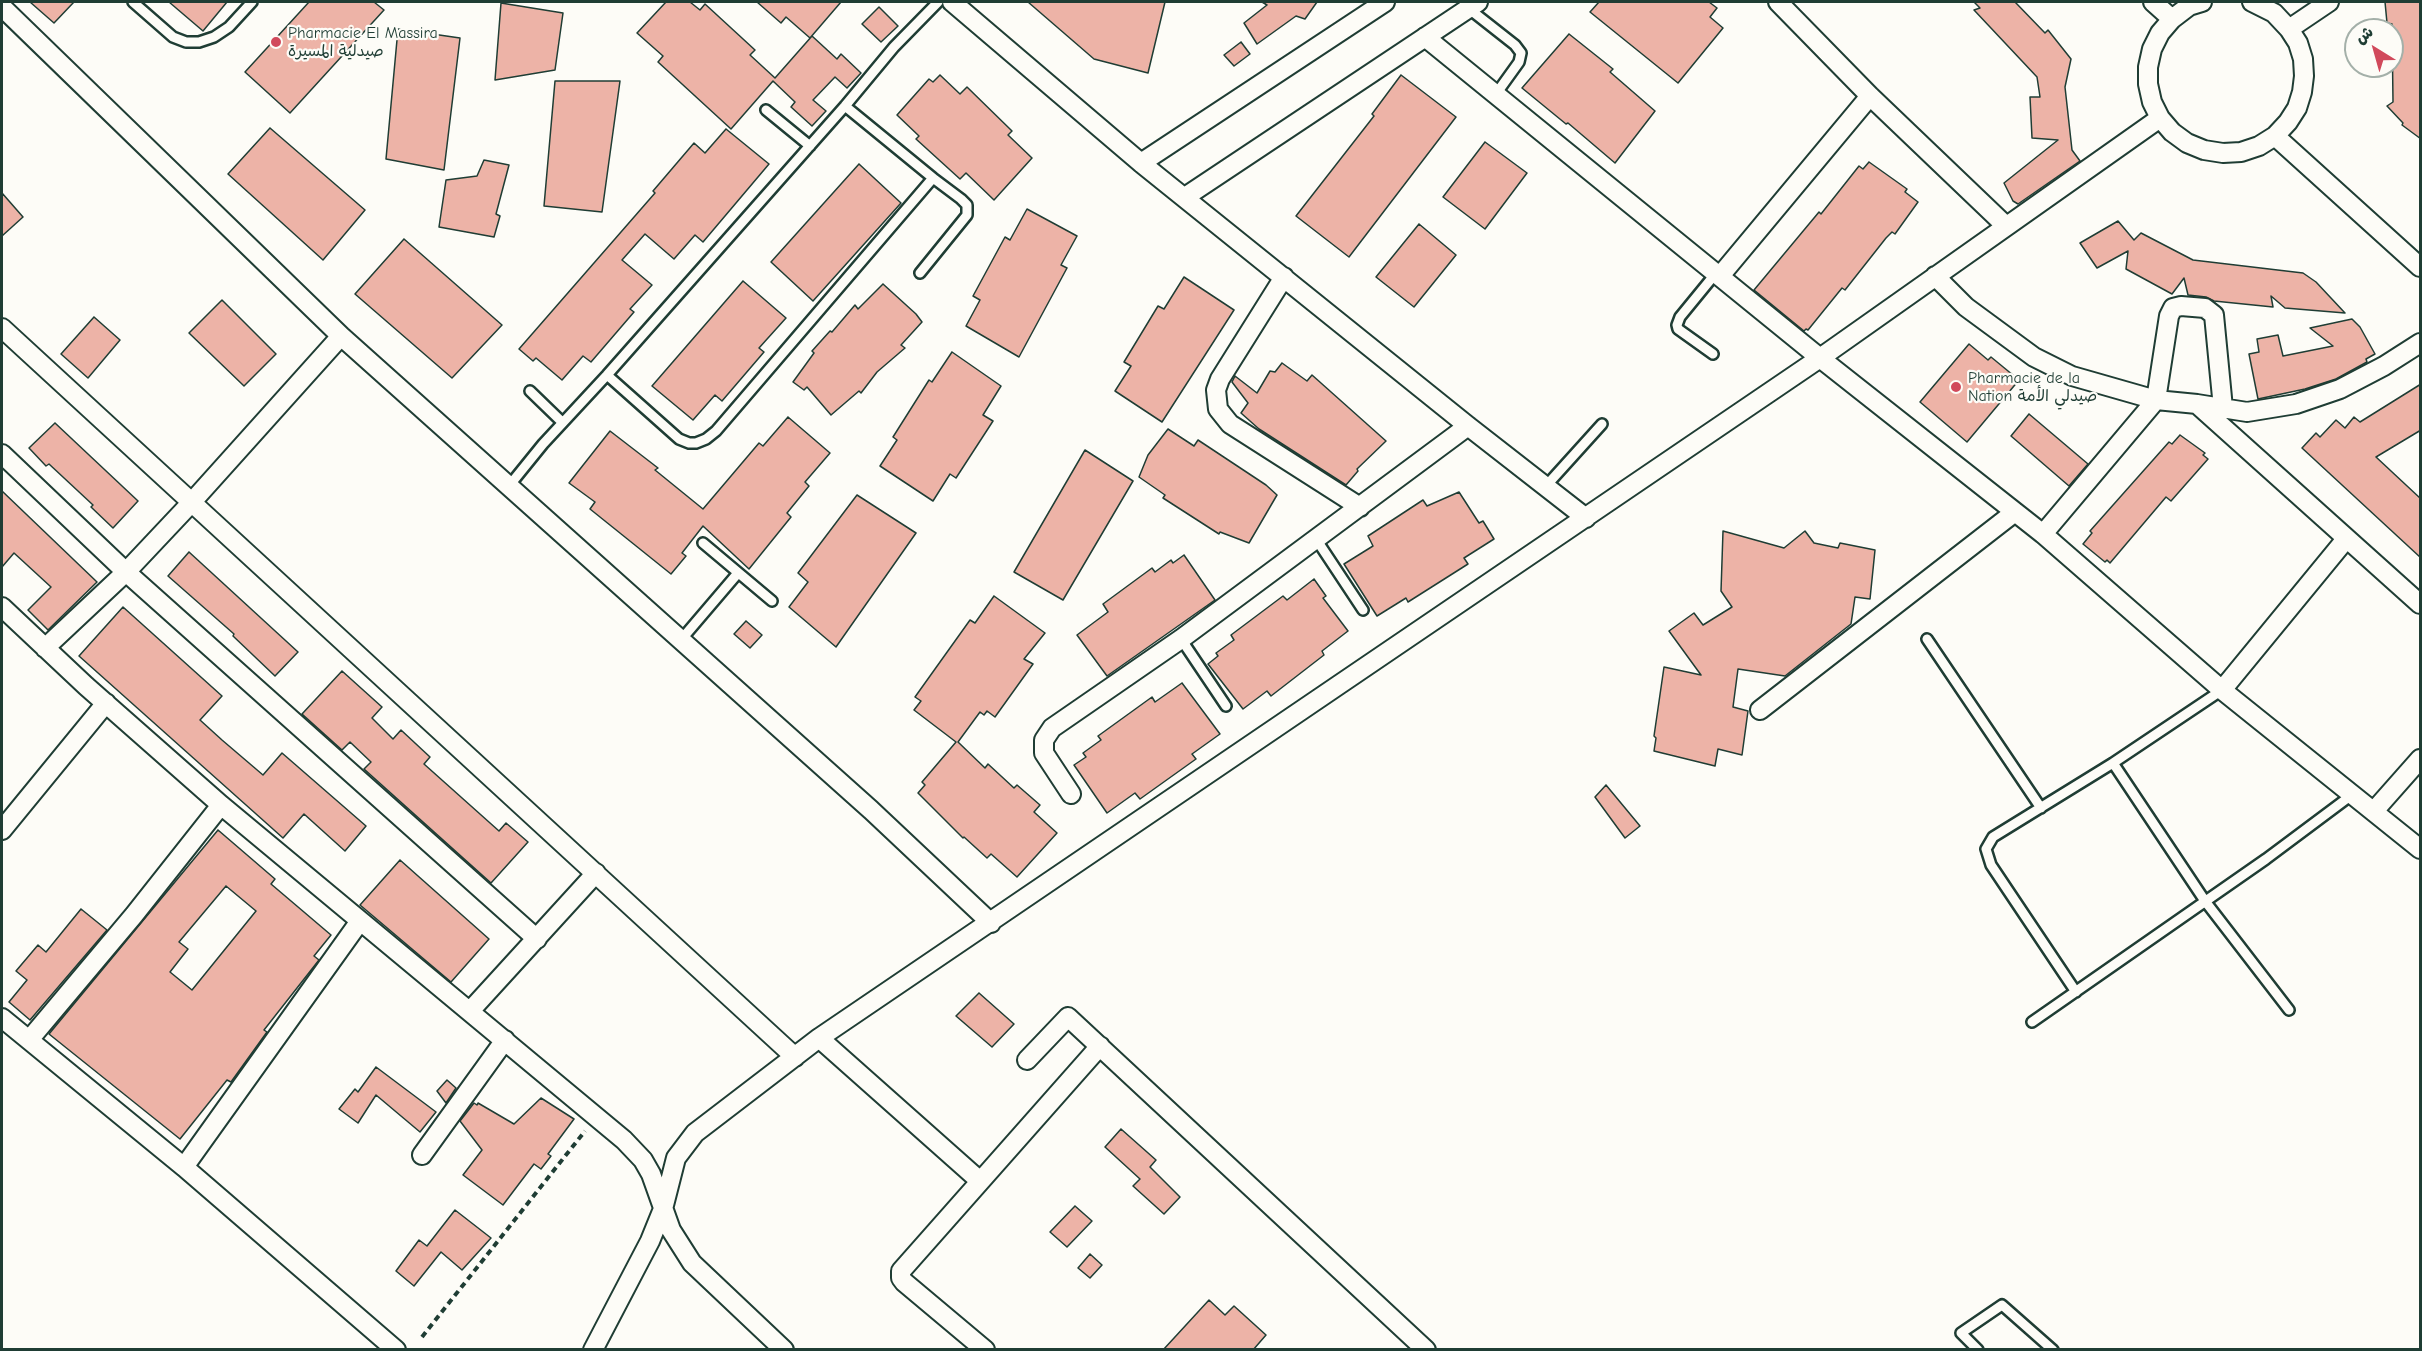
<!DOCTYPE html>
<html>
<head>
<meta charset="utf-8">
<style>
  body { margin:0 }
  #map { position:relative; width:2422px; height:1351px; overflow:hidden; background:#fdfcf7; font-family:"Comic Neue","Playpen Sans Arabic",sans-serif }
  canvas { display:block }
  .frame { position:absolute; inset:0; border:3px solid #1f3d34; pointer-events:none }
  .north { position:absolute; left:2344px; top:18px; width:60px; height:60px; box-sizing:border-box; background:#fdfcf7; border:2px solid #a4b0a9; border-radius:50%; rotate:323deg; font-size:16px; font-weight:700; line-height:24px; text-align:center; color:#1f3d34 }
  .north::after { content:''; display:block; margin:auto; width:21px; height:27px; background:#d1495b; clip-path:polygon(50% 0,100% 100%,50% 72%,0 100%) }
</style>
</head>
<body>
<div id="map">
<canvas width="2422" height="1351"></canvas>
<div class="frame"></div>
<div class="north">ش</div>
</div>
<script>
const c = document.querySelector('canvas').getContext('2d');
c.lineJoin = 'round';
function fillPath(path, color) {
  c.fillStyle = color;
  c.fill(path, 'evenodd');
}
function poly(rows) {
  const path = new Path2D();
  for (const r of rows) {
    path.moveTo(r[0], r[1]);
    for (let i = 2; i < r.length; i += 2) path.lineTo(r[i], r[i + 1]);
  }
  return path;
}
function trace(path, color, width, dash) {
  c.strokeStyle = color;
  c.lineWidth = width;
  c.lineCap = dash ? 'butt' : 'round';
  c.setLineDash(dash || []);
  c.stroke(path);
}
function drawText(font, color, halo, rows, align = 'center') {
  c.font = font + ' "Comic Neue","Playpen Sans Arabic",sans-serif';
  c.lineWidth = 4.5;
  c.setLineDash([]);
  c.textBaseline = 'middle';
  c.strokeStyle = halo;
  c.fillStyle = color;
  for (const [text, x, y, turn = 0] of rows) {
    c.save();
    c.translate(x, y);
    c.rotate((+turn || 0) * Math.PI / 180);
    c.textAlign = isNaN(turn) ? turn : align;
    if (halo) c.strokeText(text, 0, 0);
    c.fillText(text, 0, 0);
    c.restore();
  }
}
const building = poly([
  [30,2,74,2,54,23,30,2],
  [169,2,227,2,203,31,169,2],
  [309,2,374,2,384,10,290,113,245,72,309,2],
  [666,2,690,2,700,10,705,4,755,50,750,55,775,78,812,36,837,59,841,54,861,73,847,88,835,77,813,100,826,111,812,126,791,107,795,102,773,81,731,129,658,62,663,56,637,33,666,2],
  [757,2,841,2,810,38,786,17,781,23,757,2],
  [1028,2,1165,2,1148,73,1094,59,1028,2],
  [1262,2,1317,2,1305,19,1296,16,1257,44,1244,23,1267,5,1262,2],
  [1599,2,1709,2,1717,8,1710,17,1723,28,1678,83,1590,12,1599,2],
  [1974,2,2015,2,2045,33,2048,30,2071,59,2065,87,2072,150,2080,161,2018,204,2013,201,2004,183,2058,140,2032,138,2030,97,2040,97,2037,77,1974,10,1980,8,1974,2],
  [2385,2,2421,2,2421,139,2402,125,2403,123,2387,106,2393,102,2392,24,2387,23,2385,2],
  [501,3,563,13,555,70,495,80,501,3],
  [879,7,898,26,881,42,862,24,879,7],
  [398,29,460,38,444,170,386,159,398,29],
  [1569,34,1613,69,1610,72,1655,111,1615,163,1568,123,1566,124,1522,88,1569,34],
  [1241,42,1250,54,1234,66,1224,55,1241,42],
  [940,75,960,94,967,87,1012,131,1008,135,1032,158,994,200,966,173,960,179,916,139,919,136,897,115,929,79,933,82,940,75],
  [1401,75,1456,117,1349,257,1296,216,1374,116,1372,114,1401,75],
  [555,81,620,81,602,212,544,206,555,81],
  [270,128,365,210,323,260,228,174,270,128],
  [726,129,769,164,703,242,695,235,674,259,645,234,622,260,652,285,630,309,634,312,591,362,583,356,562,380,536,358,533,361,519,349,655,193,653,191,694,143,705,153,726,129],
  [1485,142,1527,173,1485,229,1443,197,1485,142],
  [484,160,509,165,496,214,500,216,494,237,439,227,446,180,477,176,484,160],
  [1869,162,1907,189,1905,192,1918,202,1895,234,1892,232,1886,238,1845,290,1842,288,1808,330,1806,329,1804,331,1754,290,1819,212,1821,214,1859,166,1863,169,1869,162],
  [859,164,901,203,813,301,771,262,859,164],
  [2,193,23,217,2,236,2,193],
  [1027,209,1077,236,1061,265,1067,268,1019,357,966,326,980,300,973,296,1005,237,1010,240,1027,209],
  [2118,221,2134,240,2141,233,2193,260,2303,273,2316,282,2345,313,2285,308,2271,296,2273,307,2214,301,2206,297,2188,295,2184,278,2172,294,2126,269,2128,251,2097,268,2080,243,2118,221],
  [1419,224,1456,255,1414,307,1376,277,1419,224],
  [404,239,502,325,452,378,355,294,404,239],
  [1184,277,1234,310,1162,422,1115,391,1131,366,1124,362,1158,306,1164,309,1184,277],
  [743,281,786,318,759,348,764,352,722,401,715,395,693,420,652,386,743,281],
  [883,284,916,314,922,322,901,345,905,348,877,372,861,393,859,391,831,415,807,387,804,390,793,382,814,353,812,351,830,331,832,332,855,305,858,309,883,284],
  [222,300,276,354,244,386,189,333,222,300],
  [94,317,120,340,88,378,61,354,94,317],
  [2352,319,2360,327,2375,354,2366,359,2367,362,2336,379,2305,389,2258,399,2249,354,2259,352,2257,339,2278,335,2283,356,2333,346,2310,328,2352,319],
  [1969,344,1988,360,1991,357,2019,380,1967,442,1920,402,1969,344],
  [952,352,1001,386,983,415,993,421,956,478,950,474,933,501,880,466,897,440,893,437,929,380,932,382,952,352],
  [1282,363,1307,381,1312,375,1386,441,1357,469,1358,471,1346,485,1259,429,1241,413,1248,403,1232,382,1235,376,1257,393,1270,371,1275,372,1282,363],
  [2421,384,2421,430,2376,457,2421,499,2421,558,2302,448,2316,433,2320,437,2336,420,2345,428,2354,417,2360,422,2421,384],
  [2029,414,2088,464,2069,486,2011,436,2029,414],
  [788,417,830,453,805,482,809,486,787,513,791,517,749,569,703,526,682,553,686,556,671,574,590,509,595,502,569,483,610,431,658,468,655,470,703,509,759,443,763,446,788,417],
  [55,423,138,501,113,528,91,507,93,505,49,464,46,466,29,448,55,423],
  [1168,429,1194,446,1198,440,1266,485,1277,495,1249,543,1220,532,1219,534,1163,498,1165,495,1139,477,1148,455,1168,429],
  [2180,435,2205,453,2203,455,2208,459,2171,501,2166,497,2110,563,2107,560,2105,562,2083,544,2092,533,2090,531,2169,442,2172,444,2180,435],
  [1085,450,1133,481,1063,600,1014,572,1085,450],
  [2,491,97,582,48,630,28,610,51,587,14,553,2,567,2,491],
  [1459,492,1479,523,1483,521,1494,539,1464,558,1468,564,1408,602,1406,598,1377,616,1344,564,1373,546,1368,536,1423,500,1427,506,1459,492],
  [857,495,916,533,836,647,789,607,808,582,798,573,857,495],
  [1723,531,1784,548,1805,531,1814,543,1838,548,1840,543,1875,550,1870,599,1855,597,1851,624,1785,676,1738,669,1733,707,1748,711,1742,755,1718,749,1715,766,1654,751,1656,738,1654,736,1664,667,1701,675,1669,631,1694,613,1703,625,1732,607,1721,591,1723,531],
  [189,552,298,652,275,676,233,636,234,634,168,576,189,552],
  [1184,555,1215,600,1107,676,1077,635,1108,612,1103,604,1152,568,1155,572,1171,560,1173,563,1184,555],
  [1314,579,1326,596,1323,598,1348,631,1322,651,1324,655,1271,696,1267,691,1243,709,1208,664,1218,656,1216,653,1234,640,1231,635,1283,596,1287,600,1314,579],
  [994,596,1045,633,1024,659,1033,664,995,717,987,711,984,715,980,712,958,742,985,768,988,764,1014,788,1017,785,1040,805,1034,812,1057,833,1017,877,991,854,987,858,964,837,963,838,918,793,925,785,922,782,956,742,914,710,921,701,915,697,970,620,975,623,994,596],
  [123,607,222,696,200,720,222,740,263,775,282,753,366,826,345,851,304,814,283,838,79,656,123,607],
  [746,621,762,635,750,648,734,634,746,621],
  [342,671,382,707,372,718,393,739,401,730,430,757,424,764,499,831,506,823,528,842,491,883,364,769,371,762,350,742,342,750,302,714,342,671],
  [1182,683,1220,734,1192,754,1196,759,1140,799,1135,793,1107,813,1074,765,1086,757,1083,753,1101,740,1098,736,1152,697,1155,702,1182,683],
  [1606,785,1640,826,1625,838,1595,797,1606,785],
  [218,830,275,879,271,884,331,935,314,956,319,960,264,1030,267,1032,231,1082,227,1080,180,1139,49,1034,218,830],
  [226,886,256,911,192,990,170,972,188,949,179,942,226,886],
  [400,860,489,939,451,982,360,905,400,860],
  [81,909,107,930,30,1020,9,1002,27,980,16,971,38,945,46,952,81,909],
  [979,993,1014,1024,992,1047,956,1016,979,993],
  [376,1067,436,1112,420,1132,376,1095,358,1123,339,1109,355,1089,358,1092,376,1067],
  [447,1080,456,1088,446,1103,437,1091,447,1080],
  [541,1098,574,1119,548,1154,551,1156,541,1169,534,1164,503,1205,463,1175,482,1150,460,1121,474,1103,477,1105,478,1103,514,1124,541,1098],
  [1121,1129,1156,1160,1150,1167,1180,1197,1164,1214,1133,1186,1140,1179,1105,1147,1121,1129],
  [1075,1206,1092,1221,1067,1247,1050,1232,1075,1206],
  [455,1210,491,1238,462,1270,441,1252,414,1286,396,1271,419,1240,427,1246,455,1210],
  [1090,1254,1102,1265,1090,1278,1078,1268,1090,1254],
  [1209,1300,1225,1315,1234,1306,1266,1335,1253,1350,1163,1350,1209,1300]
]);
fillPath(building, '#edb3a7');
trace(building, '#1f3d34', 1.5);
const service = poly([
  [133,2,173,37,186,42,199,42,214,37,229,27,252,2],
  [1468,8,1515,45,1521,53,1519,62,1496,94],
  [766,110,810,146],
  [920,273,967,215,967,205,961,199,933,178],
  [1713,354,1678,329,1677,325,1680,317,1716,273],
  [607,375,679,439,689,443,696,443,706,439,716,431,933,178,845,106],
  [530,391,562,422],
  [509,486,543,444,607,375,845,106,894,47,938,2],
  [1546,486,1602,424],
  [1316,539,1363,610],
  [703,543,772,601],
  [1181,639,1226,706],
  [1927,639,2041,808],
  [680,641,738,573],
  [2222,690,2113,763,2205,901,2289,1010],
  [2076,992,1991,865,1986,849,1993,837,2113,763],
  [2032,1022,2266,859,2353,794],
  [1978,1350,1961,1333,2002,1305,2053,1350]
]);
const minor = poly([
  [952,2,1141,163,1468,426,1586,518],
  [1778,2,1870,96,2006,226],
  [2153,2,2172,19],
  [2202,2,2189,6,2172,19,2160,33,2152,49,2148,67,2148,84,2152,102,2160,118,2172,132,2187,143,2204,150,2223,153,2241,152,2259,146,2275,136,2288,122,2297,108,2302,92,2304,76,2303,59,2298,43,2289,29,2274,13,2252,2],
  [2,7,341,336,871,810,991,923],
  [2289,29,2329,2],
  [1425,37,1820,358,2043,534,2222,690,2420,849],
  [2275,136,2420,267],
  [1141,163,1385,2],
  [1185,197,1478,2],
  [1720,276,1870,96],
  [1935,276,1966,307,2034,357,2072,376,2156,400,2197,404,2247,412,2296,404,2340,389,2384,366,2420,343],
  [1284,277,1220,379,1216,390,1218,409,1230,424,1360,507],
  [2,328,795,1057],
  [2197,404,2420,604],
  [2,454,126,572,537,939],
  [2043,534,2156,400,2169,316,2173,308,2181,306,2205,308,2214,315,2223,408],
  [2,607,86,686,221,805,624,1140,643,1160,651,1174,671,1230,692,1263,784,1350],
  [45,648,126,572,191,503,341,336],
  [2222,690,2346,539],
  [1760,710,2015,512],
  [1071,794,1044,753,1044,740,1052,728,1181,639,1468,426],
  [2374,811,2420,759],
  [2,830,106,703],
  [470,1011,596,873],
  [2,1018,184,1167,396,1350],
  [819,1038,980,1181],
  [29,1040,134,915,221,805],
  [1027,1060,1068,1017,1426,1350],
  [422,1155,505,1040],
  [184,1167,360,921],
  [593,1350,650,1241,663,1209,676,1158,695,1133,819,1038,1820,358,2160,118],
  [985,1350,904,1282,901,1278,901,1271,1100,1046]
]);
trace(service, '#1f3d34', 14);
trace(minor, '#1f3d34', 22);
trace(poly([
  [422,1337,585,1131]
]), '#1f3d34', 4, [6, 4.5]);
trace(service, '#fdfcf7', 9);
trace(minor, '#fdfcf7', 18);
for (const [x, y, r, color] of [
  [276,42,6,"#d1495b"],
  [1956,387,6,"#d1495b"]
]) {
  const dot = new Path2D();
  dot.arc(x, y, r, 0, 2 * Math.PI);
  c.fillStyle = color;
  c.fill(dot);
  trace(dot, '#fdfcf7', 2);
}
drawText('16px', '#1f3d34', '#fdfcf7', [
  ["Pharmacie El Massira",288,33],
  ["صيدلية المسيرة",288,51],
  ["Pharmacie de la",1968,378],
  ["Nation صيدلي الأمة",1968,396]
], 'left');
</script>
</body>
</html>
